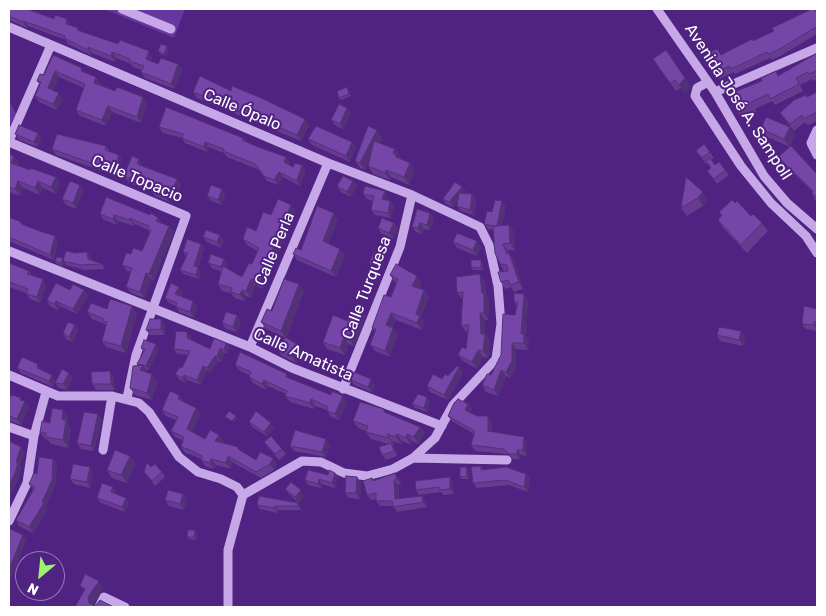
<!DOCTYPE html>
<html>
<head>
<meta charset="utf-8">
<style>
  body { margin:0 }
  #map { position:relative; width:826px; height:616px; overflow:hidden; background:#502281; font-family:Rubik,sans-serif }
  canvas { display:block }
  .frame { position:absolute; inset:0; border:10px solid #fff; pointer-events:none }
  .north { position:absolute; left:15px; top:551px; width:50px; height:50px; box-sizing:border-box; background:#502281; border:1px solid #967ab3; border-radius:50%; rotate:208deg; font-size:14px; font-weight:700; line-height:20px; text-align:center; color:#fff }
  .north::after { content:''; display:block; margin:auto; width:18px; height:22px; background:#9cf46a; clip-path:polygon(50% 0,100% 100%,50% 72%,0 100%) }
</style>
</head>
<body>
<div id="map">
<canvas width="826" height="616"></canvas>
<div class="frame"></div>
<div class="north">N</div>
</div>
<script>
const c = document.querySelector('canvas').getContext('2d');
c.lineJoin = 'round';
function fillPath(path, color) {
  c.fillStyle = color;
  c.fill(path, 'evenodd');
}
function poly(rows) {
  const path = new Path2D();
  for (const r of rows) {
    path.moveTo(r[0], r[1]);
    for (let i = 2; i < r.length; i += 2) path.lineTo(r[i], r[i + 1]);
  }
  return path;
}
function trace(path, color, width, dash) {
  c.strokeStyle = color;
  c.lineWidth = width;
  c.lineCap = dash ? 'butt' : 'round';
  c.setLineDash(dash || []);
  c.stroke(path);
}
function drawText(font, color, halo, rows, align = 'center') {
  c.font = font + ' Rubik,sans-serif';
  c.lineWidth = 4;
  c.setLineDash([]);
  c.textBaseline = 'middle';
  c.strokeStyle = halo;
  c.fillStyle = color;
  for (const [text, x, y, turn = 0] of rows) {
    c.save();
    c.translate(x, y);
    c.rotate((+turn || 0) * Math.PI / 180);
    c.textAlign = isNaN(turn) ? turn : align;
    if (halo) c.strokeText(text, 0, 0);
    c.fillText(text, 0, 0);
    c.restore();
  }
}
fillPath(poly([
  [104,9,185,9,174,38],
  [9,100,16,114,9,127]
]), '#68369f');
trace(poly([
  [122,9,171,29],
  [657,9,715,92,764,176,787,203,817,229],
  [9,27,328,163,412,195,480,227,489,245,498,286,501,324,496,359,453,405,435,438,413,458,393,469,367,476,344,473,321,462,302,461,243,495],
  [708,82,697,88,695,96,741,166,771,203,806,236,817,253],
  [715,92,817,48],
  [817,130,811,143,817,155],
  [9,141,51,45],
  [9,142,186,216,136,355,127,398],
  [9,251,250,347,292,368,442,426],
  [250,347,328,163],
  [9,375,58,396,112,396,139,403,149,412,179,457,198,472,221,479,237,487,243,495],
  [343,389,400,247,412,195],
  [9,427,34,436],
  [103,450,112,396],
  [413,458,507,460],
  [9,521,27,483,34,436,46,392],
  [99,607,104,597,125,607],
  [228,607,228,550,243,495]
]), '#c6a8e8', 9);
fillPath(poly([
  [9,9,34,11,71,25,71,26,80,32,118,44,149,51,152,57,151,61,158,64,178,64,182,70,175,89,145,78,141,72,142,70,133,67,131,64,116,58,115,62,92,53,91,55,68,44,66,40,28,26,27,28,9,20],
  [815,9,817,12,817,34,782,55,772,60,770,58,735,74,734,72,719,79,715,73,722,55,774,31],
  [167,46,169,49,166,56,160,54,158,51],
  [817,53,817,79,814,81,812,79,800,85,803,91,775,105,772,101,755,109,757,112,742,119,738,112],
  [53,55,86,73,101,83,100,85,115,91,143,97,147,103,141,123,112,112,106,126,80,116,76,110,84,88,59,77,53,91,63,100,57,110,39,102,35,96,40,85,37,81,44,75],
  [653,59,691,86,685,93,681,88,676,91],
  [347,87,351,96,341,100,339,98],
  [231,91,309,125,301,141,197,98,193,92],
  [817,92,817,121,808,125,805,122,794,131,780,113,806,95,808,97],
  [347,108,351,113,343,129,335,125,331,120],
  [159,127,243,138,245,141,258,147,286,157,290,163,289,165,293,167,302,165,306,171,300,186,283,177,278,185,267,181,259,170,227,157,224,153,209,147,207,152,185,143,182,138,163,133],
  [761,129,795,135,790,147,817,174,817,201,815,200,812,194,813,192,782,162,778,157,790,147,767,137],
  [38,133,41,139,38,147,19,140,15,134],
  [383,138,380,143,395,149,400,157,400,158,410,163,415,170,409,185,391,177,390,180,373,174,368,166,368,164,365,170,360,168,355,161],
  [308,139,352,142,356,147,350,162,312,145],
  [704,144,714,158,711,160,715,165,719,162,729,175,717,184,707,171,711,168,707,163,706,164,696,151],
  [106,146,110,152,119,155,122,160,117,176,56,155,52,149],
  [9,154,19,163,18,166,30,170,56,177,60,184,56,194,43,188,40,195,23,188,20,196,9,192],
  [139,159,143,166,177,179,181,185,176,197,172,196,169,202,155,196,151,191,129,183,124,176],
  [686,177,708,200,703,206,687,216,681,208],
  [353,181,357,186,351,197,341,192,337,186],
  [80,185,84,190,76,209,66,205,62,199],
  [462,187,466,192,465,193,472,194,476,200,474,215,461,211,457,206,458,201,453,207,446,204,443,199],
  [226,194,222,205,211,201,207,196],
  [363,194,388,196,387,200,390,201,394,206,391,218,375,215,371,210,373,201,367,199],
  [735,203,751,216,762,223,768,231,747,253,723,228,718,220],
  [291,205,295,211,263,289,255,285,251,298,246,296,245,301,235,298,231,293,222,291,218,284,222,272,212,268,208,263,228,264,226,268,242,277,252,264,257,251,247,245,243,239,256,231,271,215],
  [506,207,502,225,514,231,515,250,508,250,509,254,514,260,523,289,514,292,511,287,505,289,501,282,504,271,500,264,494,230,488,229,484,224,492,212],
  [430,213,434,218,430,230,424,229,422,234,416,232,412,227],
  [100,214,150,215,158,218,162,223,169,226,174,232,154,280,151,279,145,298,131,293,126,287,131,272,127,271,122,265,131,254,142,251,150,233,148,230,135,224,134,226,118,221,117,225,104,220],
  [9,217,24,225,42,232,55,236,58,241,54,260,9,241],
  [338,219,328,244,340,249,345,255,336,277,297,260,293,254,301,250],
  [378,228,398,229,393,239,381,233],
  [203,237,224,240,221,248,207,242],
  [453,242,481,246,477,256,457,248],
  [201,244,204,249,198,267,201,272,199,279,183,274,180,270,186,256,183,252],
  [75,253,91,256,91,260,102,264,105,269,84,270,66,265,64,262,63,266,57,264,55,261,63,258,64,260],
  [380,255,384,261,379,271,373,268,369,263],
  [9,263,29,271,32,276,46,285,40,303,30,299,26,294,26,293,9,287],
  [483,263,483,270,473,270,471,267],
  [390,275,422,283,419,288,424,290,429,297,421,317,425,322,422,330,396,320,392,327,398,334,390,357,375,351,370,345,375,332,372,328,391,297,397,283,394,281],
  [485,281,487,297,489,300,488,320,485,320,485,334,490,341,488,358,483,357,477,369,463,361,458,355,466,349,468,332,466,332,461,325,463,300,457,293],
  [70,290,84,290,88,295,77,314,60,306,58,310,50,306,47,300],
  [304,291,286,338,266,329,261,322,272,311],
  [182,292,181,296,193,301,197,306,194,318,179,312,176,306,169,303,165,298],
  [524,294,528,300,526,336,529,340,528,350,516,349,516,368,510,378,506,376,498,396,486,392,482,385,491,375,501,355,515,315,517,307,514,302],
  [132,306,137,313,126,353,106,347,102,341,106,325,105,324,92,319,87,312],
  [817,309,817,331,805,329,802,324],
  [360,310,365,317,354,346,349,344,345,355,327,349,323,342],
  [161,319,165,324,165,335,150,335,146,330],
  [241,321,237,332,226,329,222,323],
  [75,325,78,330,73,342,66,339,63,333],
  [741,331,745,337,743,346,720,341,717,335],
  [187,332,191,337,191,340,210,349,226,343,230,348,227,354,224,353,221,362,218,361,210,373,207,370,201,385,187,380,185,383,179,379,175,374,182,368,188,355,177,354,174,349],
  [298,345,301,350,296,363,282,356,278,351],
  [141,348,159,349,149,370,145,369,148,373,157,382,152,400,135,395,130,388,138,366,137,364,144,352],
  [235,365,291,379,347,402,339,420,331,417,327,410,315,406,314,409,290,402,285,396,286,394,268,386,266,390,253,383,249,377,249,375,240,371],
  [459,367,463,373,448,400,430,392,427,386,442,379],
  [17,368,42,370,42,371,55,381,53,387,21,373],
  [69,373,73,378,67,390,59,388,55,383],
  [113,376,115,390,96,390,92,384],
  [351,380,375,385,372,392,354,385],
  [179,395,184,401,183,402,196,408,201,414,192,432,205,439,219,435,223,441,222,443,241,451,256,460,273,458,277,464,274,470,261,478,232,462,231,469,216,465,214,469,205,466,201,459,192,455,185,453,181,447,183,440,175,437,171,431,176,420,166,416,162,410],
  [24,401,29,407,21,425,10,421,9,420,9,403],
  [430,401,427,412,415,408,412,404],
  [468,404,472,409,470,413,492,421,491,432,527,442,527,456,521,455,520,459,513,459,508,454,475,451,471,445,474,434,452,421,448,416],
  [387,413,420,427,425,433,419,444,412,441,411,445,402,441,401,444,392,441,394,445,392,445,395,448,397,456,386,460,382,455,388,444,371,439,366,432,366,431,358,428,353,421],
  [68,417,67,422,71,428,68,448,51,444,48,440,45,439,40,432,50,423],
  [102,420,94,451,81,449,77,443],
  [249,422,275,428,267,436,252,427],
  [264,442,282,449,286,454,279,460],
  [330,445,326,457,294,451,290,446],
  [130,456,135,464,127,483,112,478,107,470],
  [53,459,57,465,55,486,46,507,48,509,33,533,19,526,16,520,33,490,29,484,37,474],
  [481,466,483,469,526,474,530,479,528,492,509,485,477,488,473,483],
  [151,467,162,472,165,477,155,486,144,472],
  [466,467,468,469,469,479,462,479,460,477],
  [93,472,90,488,74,484,70,479],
  [335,473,338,477,335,488,322,484,321,488,308,485,305,480],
  [357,477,361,483,360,499,349,498,345,493],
  [450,477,453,482,454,494,443,495,441,492,419,495,416,490],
  [372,478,374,480,399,478,401,484,398,485,399,499,422,496,426,501,427,507,397,512,393,506,380,506,376,501,376,499,371,500,367,495],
  [285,489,304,496,299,503,289,494],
  [116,492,116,494,129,503,125,512,101,503,97,498],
  [183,494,187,499,184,510,169,506,165,500],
  [298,503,301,507,301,510,279,510,278,513,260,509,257,505],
  [197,533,196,540,189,539,187,537]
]), '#653c90');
fillPath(poly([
  [67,19,71,25,70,29,66,24],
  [24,21,28,26,27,28,23,22],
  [167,46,169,49,166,56,164,54],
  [88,47,92,53,91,55,88,50],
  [149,51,152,57,150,65,146,59],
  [112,52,116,58,115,62,111,56],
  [178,64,182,70,175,89,171,84],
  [55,71,59,77,52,94,48,88],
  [96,77,101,83,98,89,94,83],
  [685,78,691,86,685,93,679,85],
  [59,93,63,100,57,110,53,104],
  [143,97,147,103,141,123,137,117],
  [108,106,112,112,106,126,102,120],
  [347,108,351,113,343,129,340,124],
  [305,119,309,125,301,141,297,135],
  [790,127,795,135,790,147,784,139],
  [377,130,383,138,365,170,360,163],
  [38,133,41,139,38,147,34,142],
  [205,142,209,147,207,152,204,147],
  [352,142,356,147,350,162,346,156],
  [395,149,400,157,399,159,401,164,393,153],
  [119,155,122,160,117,176,113,171],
  [14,156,19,163,16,170,11,163],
  [286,157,290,163,288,168,284,162],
  [139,159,143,166,142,170,137,163],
  [410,163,415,170,409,185,404,177],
  [302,165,306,171,300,186,297,181],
  [386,170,391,177,390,180,385,173],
  [279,172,283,177,278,185,274,180],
  [56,177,60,184,56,194,51,187],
  [177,179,181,185,176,197,172,191],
  [18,181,23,188,20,196,15,189],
  [38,181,43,188,40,195,35,188],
  [353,181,357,186,351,197,347,192],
  [80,185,84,190,76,209,73,203],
  [462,187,466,192,453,207,449,202],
  [167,189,172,196,169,202,164,196],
  [222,189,226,194,222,205,218,200],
  [385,191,388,196,386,205,382,199],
  [703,192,708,200,703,206,698,198],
  [472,194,476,200,474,215,470,210],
  [390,201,394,206,391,218,388,213],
  [502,201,506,207,501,232,497,226],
  [291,205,295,211,263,289,259,283],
  [334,213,338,219,327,248,323,241],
  [430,213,434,218,430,230,427,225],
  [114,215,118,221,117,225,113,219],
  [130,218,135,224,134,226,130,220],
  [158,218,163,224,156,221],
  [394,223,398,229,393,239,389,233],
  [420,223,424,229,422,234,418,228],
  [509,225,514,231,515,250,510,243],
  [169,226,174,232,154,280,149,274],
  [220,235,224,240,221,248,217,242],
  [55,236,58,241,54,260,50,255],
  [477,241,481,246,477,256,473,250],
  [201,244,204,249,197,270,194,266],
  [503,244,514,260,523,289,519,282],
  [340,249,345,255,336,277,331,271],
  [87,252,91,256,91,263,88,259],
  [380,255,384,261,379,271,376,266],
  [63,258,65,261,63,261,64,262,63,266,61,263],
  [224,259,228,264,225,273,221,267],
  [481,260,483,263,483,270,481,268],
  [198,267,201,272,199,279,196,275],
  [146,273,151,279,145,298,140,292],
  [480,274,485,281,487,297,489,300,488,320,484,313],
  [417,276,422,283,416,292,412,286],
  [43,279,46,285,40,303,37,297],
  [251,279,255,285,251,298,246,291],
  [299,284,304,291,286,338,281,331],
  [179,287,182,292,179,300,175,294],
  [84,290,88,295,77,314,73,309],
  [242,290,246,296,245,301,240,295],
  [424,290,429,297,421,317,425,322,422,330,417,323,416,314],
  [524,294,528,300,526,336,529,340,528,350,524,343,521,334],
  [56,301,60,306,58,310,54,304],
  [193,301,197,306,194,318,190,312],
  [132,306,137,313,126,353,121,346],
  [360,310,365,317,354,346,349,339],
  [391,313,396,320,391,332,386,325],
  [480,313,485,320,485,335,485,334,490,341,488,358,483,351,481,334],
  [237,315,241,321,237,332,233,327],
  [161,319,165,324,165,335,161,329],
  [814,322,817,326,817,330,814,325],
  [75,325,78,330,73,342,69,337],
  [393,328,398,334,390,357,385,351],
  [741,331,745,337,743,346,739,340],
  [187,332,191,337,190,343,187,338],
  [344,337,349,344,345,355,340,348],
  [226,343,230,348,227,354,224,350],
  [512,343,516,349,516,368,510,378,506,372],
  [156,344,159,349,149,370,146,366],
  [298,345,301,350,296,363,292,357],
  [220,348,224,353,221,362,217,357],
  [478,350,483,357,477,369,472,362],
  [215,356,218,361,210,373,207,368],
  [38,364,42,370,40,374,37,368],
  [143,365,148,373,140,370],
  [203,366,207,370,201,385,197,380],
  [459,367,463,373,448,400,444,395],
  [501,370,506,376,498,396,494,390],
  [110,371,113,376,115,390,111,384],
  [69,373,73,378,67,390,63,384],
  [152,374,157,382,152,400,147,393],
  [52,375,55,381,53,387,49,381],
  [184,375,187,380,185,383,182,378],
  [371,379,375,385,372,392,368,387],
  [264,380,268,386,266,390,262,384],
  [179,395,184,401,182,405,178,399],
  [343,396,347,402,339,420,335,414],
  [427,397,430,401,427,412,424,408],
  [21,398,29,407,21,425,17,419],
  [311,399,315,406,314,409,310,403],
  [468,404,472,409,469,415,465,410],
  [196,408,201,414,191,435,187,429],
  [63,410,68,417,67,422,71,428,68,448,63,440,62,419],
  [98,414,102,420,94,451,91,446],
  [236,416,238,419,234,424,232,421],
  [488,416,492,421,491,436,488,431],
  [271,423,275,428,267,436,264,432],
  [420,427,425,433,419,444,414,437],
  [387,434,392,441,394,445,389,438],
  [397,434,402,441,401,444,396,437],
  [407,434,412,441,411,445,406,438],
  [219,435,223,441,220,447,215,441],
  [524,437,527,442,527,456,523,450],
  [326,439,330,445,326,457,322,452],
  [391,443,395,448,397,456,394,451],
  [21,447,25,452,20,465,22,468,19,478,9,498,9,485,16,462],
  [517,450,521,455,520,459,517,454],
  [130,456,135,464,127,483,121,475],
  [228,456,232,462,231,469,226,463],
  [273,458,277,464,274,470,270,464],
  [53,459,57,465,55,486,46,507,48,509,33,533,29,527,42,502],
  [211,459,216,465,214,469,210,463],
  [90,467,93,472,90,488,87,482],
  [466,467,468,469,469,479,467,476],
  [335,473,338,477,335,488,332,483],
  [395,473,399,478,401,484,397,479],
  [526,474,530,479,528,492,524,487],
  [357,477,361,483,360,499,356,493],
  [450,477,453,482,454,494,450,489],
  [319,479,322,484,321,488,318,484],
  [394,480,398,485,399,504,395,499],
  [113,487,116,492,115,497,111,492],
  [301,490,304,496,299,503,295,497],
  [183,494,187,499,184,510,180,504],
  [422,496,426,501,427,507,423,502],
  [126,498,129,503,125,512,122,507],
  [298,503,301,507,301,510,298,506],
  [275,506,279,510,278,513,275,508],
  [195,530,197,533,196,540,194,537],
  [23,535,27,540,11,578,9,575,9,569],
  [99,581,104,589,93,604,94,607,89,603,88,597]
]), '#523176');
const building = poly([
  [9,9,30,9,29,10,54,19,55,15,67,19,66,24,78,28,77,30,118,44,120,40,149,51,146,59,158,64,161,58,178,64,171,84,141,72,144,66,129,61,130,59,112,52,111,56,88,47,88,50,64,38,65,36,24,21,23,22,9,16,9,9],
  [812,9,815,9,817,14,817,27,811,30,778,50,768,54,767,52,731,69,730,66,715,73,706,54,717,49,721,55,752,39,753,41,774,31,772,28,812,9],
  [161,44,167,46,164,54,158,51,161,44],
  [666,50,685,78,679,85,675,80,670,83,653,59,666,50],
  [817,53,817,71,809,74,808,72,796,78,799,84,770,99,768,94,751,102,752,106,738,112,729,94,762,81,761,78,776,71,778,76,817,53],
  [53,55,82,68,81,71,96,77,94,83,115,91,117,87,143,97,137,117,108,106,102,120,76,110,85,84,55,71,48,88,59,93,53,104,35,96,41,82,37,81,40,74,44,75,53,55],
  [200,76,231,91,232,86,261,98,305,119,297,135,193,92,200,76],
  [347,87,349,94,339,98,337,91,347,87],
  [817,92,817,112,803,119,802,115,790,124,780,113,794,100,806,95,807,97,817,92],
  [339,104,347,108,340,124,331,120,339,104],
  [166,107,243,138,242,140,258,147,286,157,284,162,293,167,295,163,302,165,297,181,279,172,274,180,264,176,255,164,223,151,224,149,205,142,204,147,182,138,183,134,159,127,166,107],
  [766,117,790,127,784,139,761,129,766,117],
  [19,125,38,133,34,142,15,134,19,125],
  [316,126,352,142,346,156,308,139,316,126],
  [368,126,377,130,360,163,355,161,368,126],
  [57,134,106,146,105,150,119,155,113,171,52,149,57,134],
  [374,141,395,149,393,153,396,155,396,157,410,163,404,177,386,170,385,173,368,166,374,141],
  [704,144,710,152,702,158,696,151,704,144],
  [791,146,817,174,817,197,812,194,813,191,778,157,791,146],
  [9,154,14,156,11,163,30,170,30,168,56,177,51,187,38,181,35,188,18,181,15,189,9,187,9,154],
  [132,156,139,159,137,163,139,165,177,179,172,191,167,189,164,196,150,190,151,186,124,176,132,156],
  [710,158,715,165,719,162,725,170,714,179,707,171,711,168,706,161,710,158],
  [343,176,353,181,347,192,337,186,343,176],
  [686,177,703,192,698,198,681,208,686,177],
  [70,181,80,185,73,203,62,199,70,181],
  [455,182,462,187,449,202,443,199,455,182],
  [211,185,222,189,218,200,207,196,211,185],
  [365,186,385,191,382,199,390,201,388,213,371,210,374,196,363,194,365,186],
  [459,193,472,194,470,210,457,206,459,193],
  [106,197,150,215,151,213,158,218,156,221,169,226,149,274,146,273,140,292,126,287,132,268,122,265,126,253,131,254,133,248,142,251,151,230,148,229,149,226,130,218,130,220,114,215,113,219,100,214,106,197],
  [278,199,291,205,259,283,251,279,246,291,242,290,240,295,231,292,232,288,218,284,223,266,242,277,249,263,252,264,259,248,243,239,247,227,256,231,263,212,271,215,278,199],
  [495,200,502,201,497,226,494,226,484,224,487,211,492,212,495,200],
  [732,200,735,203,737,201,751,216,753,214,762,223,741,245,718,220,722,215,719,212,732,200],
  [317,206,334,213,323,241,340,249,331,271,293,254,296,248,301,250,317,206],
  [417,209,430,213,427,225,420,223,418,228,412,227,417,209],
  [9,217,21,222,21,224,42,232,55,236,50,255,9,237,9,217],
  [382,218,394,223,389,233,378,228,382,218],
  [509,225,510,243,503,244,507,254,509,253,519,282,510,285,508,280,501,282,500,279,498,272,508,271,507,265,500,264,495,253,493,226,509,225],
  [206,230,220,235,217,242,203,237,206,230],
  [457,233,477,241,473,250,453,242,457,233],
  [187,239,201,244,194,266,198,267,196,275,180,270,188,253,183,252,187,239],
  [66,251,75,253,87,252,88,259,102,264,81,265,63,261,66,251],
  [374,252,380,255,376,266,369,263,374,252],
  [211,254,224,259,221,267,208,263,211,254],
  [57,257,63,258,61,263,55,261,57,257],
  [471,260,481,260,481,268,471,267,471,260],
  [9,263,29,271,27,274,43,279,37,297,26,294,28,289,9,282,9,263],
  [396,264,417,276,412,286,424,290,416,314,420,316,417,323,391,313,386,325,393,328,385,351,370,345,376,329,372,328,384,295,391,297,398,279,390,275,396,264],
  [480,274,482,293,484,293,484,313,480,313,481,334,485,334,483,351,478,350,472,362,458,355,462,347,466,349,469,325,461,325,463,292,457,293,456,277,480,274],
  [284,279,299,284,281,331,261,322,267,309,272,311,284,279],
  [56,283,70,290,73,284,84,290,73,309,56,301,54,304,47,300,56,283],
  [171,283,179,287,175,294,193,301,190,312,176,307,177,303,165,298,171,283],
  [514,293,524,294,521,334,524,334,524,343,512,343,512,361,506,372,501,370,494,390,482,385,487,374,491,375,501,355,503,314,515,315,518,302,514,302,514,293],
  [110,299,132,306,121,346,102,341,107,322,103,321,104,319,87,312,91,303,107,309,110,299],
  [804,306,817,309,817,322,814,322,814,325,802,324,804,306],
  [354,307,360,310,349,339,344,337,340,348,323,342,333,315,347,321,354,307],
  [226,312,237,315,233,327,222,323,226,312],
  [150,319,161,319,161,329,146,330,150,319],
  [68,322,75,325,69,337,63,333,68,322],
  [719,327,741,331,739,340,717,335,719,327],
  [176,331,187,332,187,338,210,349,214,338,226,343,224,350,220,348,217,357,215,356,207,368,203,366,197,380,184,375,182,378,175,374,180,367,182,368,190,351,174,349,176,331],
  [285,337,298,345,292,357,278,351,285,337],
  [144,340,156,344,146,366,137,364,145,349,141,348,144,340],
  [240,352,287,374,286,377,331,395,332,391,343,396,335,414,327,411,328,407,311,399,310,403,285,396,287,391,264,380,262,384,249,377,251,372,235,365,240,352],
  [22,357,38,364,37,368,52,375,49,381,17,368,22,357],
  [143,365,140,370,152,374,147,393,130,388,133,366,143,365],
  [457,366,459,367,444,395,427,386,433,374,442,379,445,374,448,376,457,366],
  [62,369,69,373,63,384,55,383,62,369],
  [110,371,111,384,92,384,91,372,110,371],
  [354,372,371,379,368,387,351,380,354,372],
  [170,391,179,395,178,399,196,408,187,429,205,439,210,430,219,435,215,441,238,447,238,449,256,460,260,452,273,458,270,464,256,472,228,456,226,463,211,459,210,463,201,460,202,456,188,449,181,447,184,437,171,431,178,417,162,410,170,391],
  [418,394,427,397,424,408,412,404,418,394],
  [13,395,21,398,20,400,25,401,17,419,9,416,9,403,10,396,13,395],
  [458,399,468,404,465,410,477,416,488,416,488,431,524,437,523,450,517,450,517,454,509,454,504,449,471,445,475,431,448,416,454,403,458,399],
  [360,402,384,409,384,412,420,427,414,437,407,434,406,438,397,434,396,437,387,434,389,438,366,432,368,426,353,421,360,402],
  [52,408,63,410,62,419,66,421,63,440,46,437,46,433,40,432,42,421,50,423,52,408],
  [229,411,236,416,232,421,225,417,229,411],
  [256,411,271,423,264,432,249,422,256,411],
  [84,412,98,414,91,446,77,443,84,412],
  [295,430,326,439,322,452,290,446,295,430],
  [271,436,282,449,275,454,264,442,271,436],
  [9,441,21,447,16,462,18,463,15,473,9,485,9,441],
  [391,443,394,451,382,455,379,447,391,443],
  [115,450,130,456,121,475,107,470,115,450],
  [39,457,53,459,52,480,42,502,44,503,29,527,16,520,35,487,29,484,34,473,37,474,39,457],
  [147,463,151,467,155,464,162,472,152,481,144,472,147,463],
  [73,464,90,467,87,482,70,479,73,464],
  [481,466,481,470,506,467,526,474,524,487,505,480,473,483,471,467,481,466],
  [460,467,466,467,467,476,460,477,460,467],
  [308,470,328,475,329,470,335,473,332,483,319,479,318,484,305,480,308,470],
  [395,473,397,479,394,480,395,499,422,496,423,502,393,507,392,501,376,501,376,493,367,495,363,481,372,478,373,481,395,473],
  [346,476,357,477,356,493,345,493,346,476],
  [450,477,450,489,439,490,439,487,416,490,415,481,450,477],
  [291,482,301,490,295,497,285,489,291,482],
  [102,483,113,487,111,492,126,498,122,507,97,498,102,483],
  [168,490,183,494,180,504,165,500,168,490],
  [259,496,298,503,298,506,275,506,275,508,257,505,259,496],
  [10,529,23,535,9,569,9,530,10,529],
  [188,530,195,530,194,537,187,537,188,530],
  [85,574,99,581,88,597,89,603,95,606,100,600,113,607,75,607,85,589,80,586,85,574]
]);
fillPath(building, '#7546a8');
trace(building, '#523176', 1);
drawText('16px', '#fff', '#502281', [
  ["Avenida José A. Sampoll",738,102,57],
  ["Calle Ópalo",242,110,23],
  ["Calle Topacio",137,179,23],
  ["Calle Perla",275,249,-67],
  ["Calle Turquesa",367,288,-69],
  ["Calle Amatista",303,355,24]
]);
</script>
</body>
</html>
